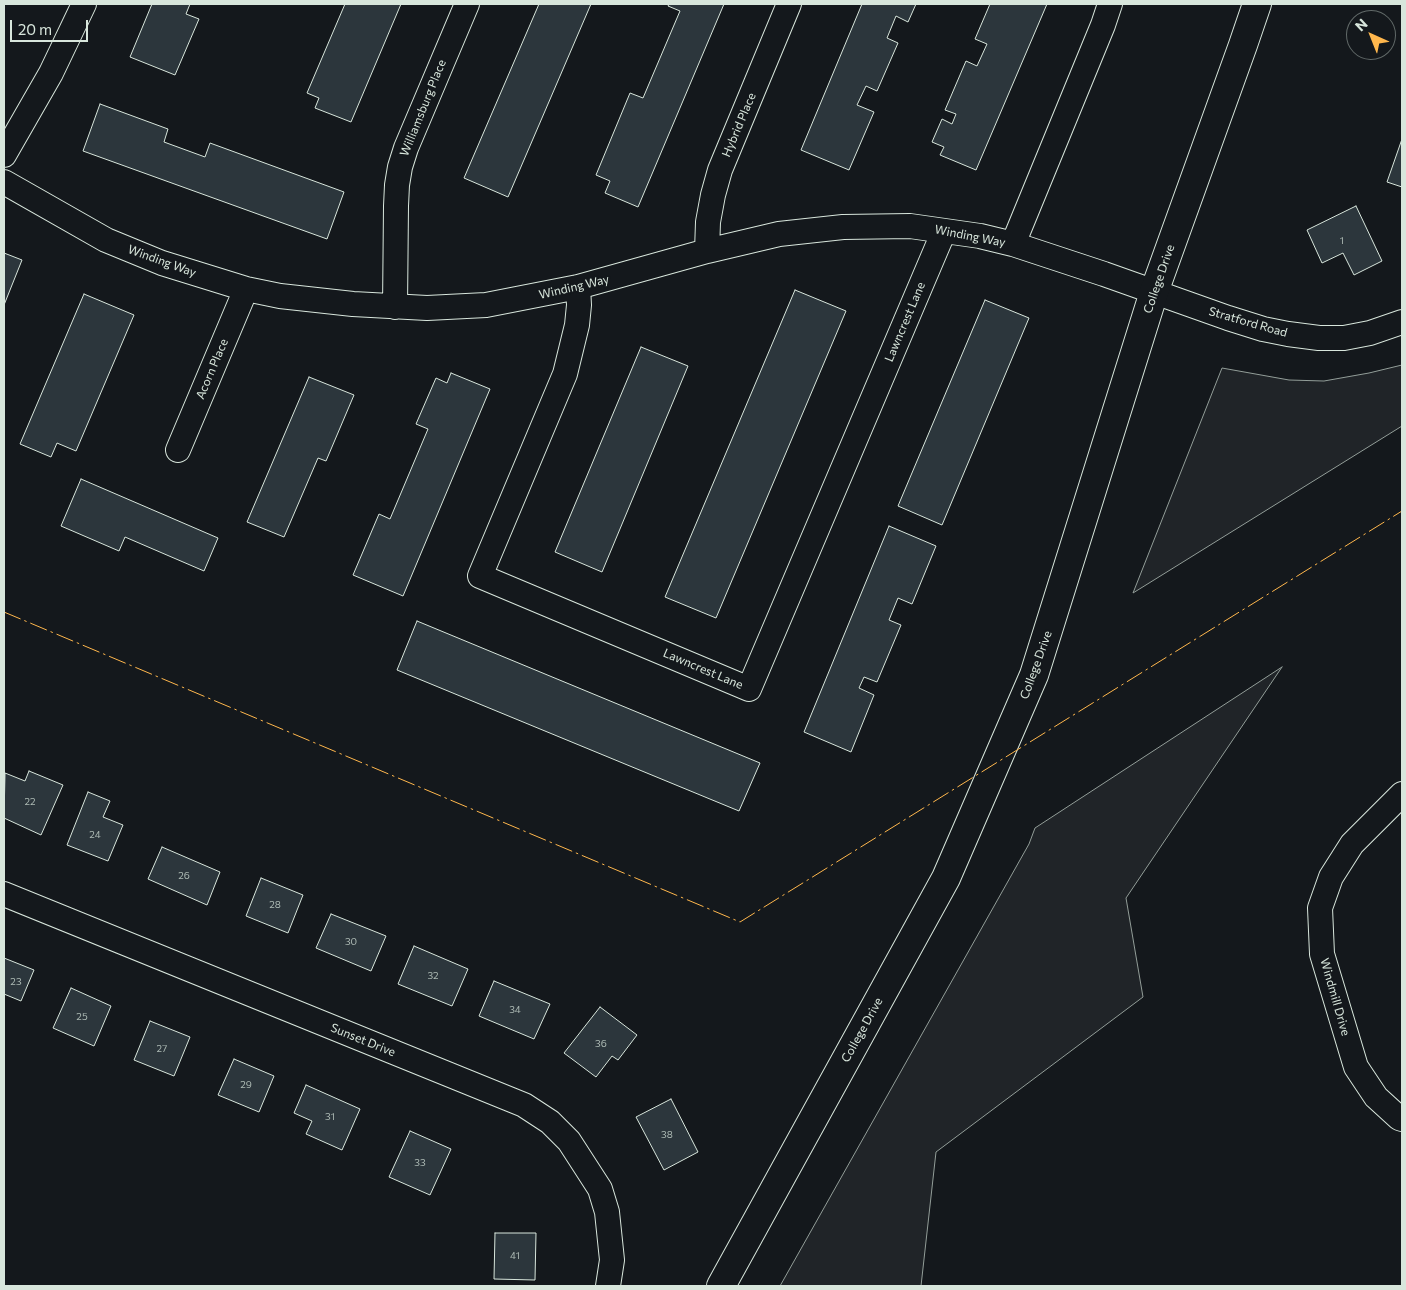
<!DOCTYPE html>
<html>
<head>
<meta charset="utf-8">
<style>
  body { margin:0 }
  #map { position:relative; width:1406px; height:1290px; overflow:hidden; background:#14181c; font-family:Commissioner,sans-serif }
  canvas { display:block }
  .frame { position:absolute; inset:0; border:5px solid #d8e6dc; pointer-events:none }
  .north { position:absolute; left:1346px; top:10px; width:50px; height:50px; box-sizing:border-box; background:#14181c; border:1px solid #626a69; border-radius:50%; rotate:316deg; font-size:14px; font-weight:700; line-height:20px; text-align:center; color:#d8e6dc }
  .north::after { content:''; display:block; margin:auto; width:18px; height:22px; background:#ffb74d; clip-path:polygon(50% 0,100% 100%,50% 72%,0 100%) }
  .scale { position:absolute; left:10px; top:20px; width:78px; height:22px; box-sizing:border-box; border:2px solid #d8e6dc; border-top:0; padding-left:6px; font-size:15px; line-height:18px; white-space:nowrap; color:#d8e6dc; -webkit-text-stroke:4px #14181c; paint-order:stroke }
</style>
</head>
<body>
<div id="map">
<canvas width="1406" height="1290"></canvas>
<div class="frame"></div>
<div class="north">N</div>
<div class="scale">20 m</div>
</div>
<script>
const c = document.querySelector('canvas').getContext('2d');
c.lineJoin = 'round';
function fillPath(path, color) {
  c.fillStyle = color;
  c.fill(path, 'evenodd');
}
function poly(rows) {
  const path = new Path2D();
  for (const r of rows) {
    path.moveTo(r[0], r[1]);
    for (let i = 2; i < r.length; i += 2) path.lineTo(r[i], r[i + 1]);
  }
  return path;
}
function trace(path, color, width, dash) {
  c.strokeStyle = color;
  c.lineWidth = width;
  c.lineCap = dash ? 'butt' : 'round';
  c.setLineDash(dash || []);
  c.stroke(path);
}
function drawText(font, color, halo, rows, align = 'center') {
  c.font = font + ' Commissioner,sans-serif';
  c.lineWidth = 4;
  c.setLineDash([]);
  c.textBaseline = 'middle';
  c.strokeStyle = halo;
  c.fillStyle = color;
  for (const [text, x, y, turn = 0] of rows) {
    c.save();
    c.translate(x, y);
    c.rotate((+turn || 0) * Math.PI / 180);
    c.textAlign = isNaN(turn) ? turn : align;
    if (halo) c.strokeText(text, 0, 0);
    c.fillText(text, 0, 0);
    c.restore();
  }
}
const green = poly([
  [1402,365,1402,426,1133,593,1222,368,1289,380,1324,381,1369,373,1402,365],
  [1282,667,1126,898,1143,997,936,1152,921,1286,780,1286,1029,844,1035,828,1282,667]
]);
fillPath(green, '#202428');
trace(green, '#939e99', 1);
const building = poly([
  [152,4,190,4,186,14,199,19,175,75,130,57,152,4],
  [345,4,401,4,351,122,315,108,319,98,307,93,345,4],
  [539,4,591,4,508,197,464,178,539,4],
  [669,4,724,4,638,207,605,193,610,181,596,175,630,93,643,98,680,11,668,6,669,4],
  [862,4,916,4,908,22,896,16,887,38,898,43,877,91,866,86,857,105,874,112,849,170,801,150,862,4],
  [990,4,1047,4,976,170,940,155,944,147,932,142,942,119,952,124,956,114,945,110,966,61,977,66,987,44,975,39,990,4],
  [100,104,168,129,164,142,205,157,210,143,344,192,327,239,83,151,100,104],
  [1402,139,1402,187,1387,182,1402,139],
  [1356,206,1382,261,1354,275,1343,253,1322,263,1307,230,1356,206],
  [4,253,22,260,4,305,4,253],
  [795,290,846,311,716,618,665,597,795,290],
  [84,294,134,315,76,451,57,443,51,457,20,444,84,294],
  [985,300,1029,318,942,525,898,506,985,300],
  [641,347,688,366,602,572,555,552,641,347],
  [451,373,490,389,403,596,353,575,379,514,390,519,428,429,416,424,436,378,447,383,451,373],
  [309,377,354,395,326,461,318,458,284,537,247,522,309,377],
  [81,479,218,538,204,571,125,537,119,551,61,526,81,479],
  [889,526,936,546,912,604,898,598,889,620,901,625,877,682,864,677,859,688,874,695,851,752,804,732,889,526],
  [417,621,760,763,739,811,397,670,417,621],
  [29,771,63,785,41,835,4,818,5,773,25,781,29,771],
  [88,792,110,801,103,817,123,825,108,861,67,845,88,792],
  [162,847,220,872,207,905,148,879,162,847],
  [261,878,303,895,288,933,246,916,261,878],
  [331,914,386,936,371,971,316,948,331,914],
  [414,946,468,969,452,1006,398,984,414,946],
  [4,958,34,970,21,1001,4,994,4,958],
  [494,981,550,1004,534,1039,479,1016,494,981],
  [71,988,111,1006,94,1046,53,1028,71,988],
  [600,1007,637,1035,618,1060,612,1056,596,1077,564,1053,600,1007],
  [150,1021,190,1037,174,1076,134,1060,150,1021],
  [234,1059,274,1076,259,1112,218,1095,234,1059],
  [306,1085,360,1109,342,1150,306,1134,312,1121,294,1113,306,1085],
  [671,1099,698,1152,664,1170,636,1117,671,1099],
  [410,1131,451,1149,430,1195,389,1177,410,1131],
  [495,1233,536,1233,535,1280,494,1279,495,1233]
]);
fillPath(building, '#2c363c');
trace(building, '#d8e6dc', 1);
const street = poly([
  [4,155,51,73,84,4],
  [4,182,106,240,162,263,246,289,280,296,353,304,427,308,486,305,578,287,707,251,779,234,843,227,910,226,980,236,1013,244,1104,274,1228,318,1263,329,1288,334,1319,338,1344,338,1370,333,1402,322],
  [1013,244,1103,25,1110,4],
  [707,251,708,222,713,195,720,170,789,4],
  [578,287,579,305,577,325,565,374,480,576,749,689,944,231],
  [395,307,396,206,397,185,400,167,406,148,467,4],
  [178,450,246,289],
  [1402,794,1352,844,1331,877,1320,908,1322,954,1356,1067,1376,1097,1399,1118,1402,1119],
  [4,894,524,1105,550,1122,569,1141,600,1189,607,1212,612,1260,608,1286]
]);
const secondary = poly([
  [721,1286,946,878,1034,675,1154,292,1243,45,1257,4]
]);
trace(street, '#d8e6dc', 26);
trace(secondary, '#d8e6dc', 30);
trace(street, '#14181c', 24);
trace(secondary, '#14181c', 28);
trace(poly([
  [4,612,740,922,1402,511]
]), '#ffb74d', 1, [18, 4, 2.5, 4]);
drawText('10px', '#adbab4', null, [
  ["1",1342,241],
  ["22",30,802],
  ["24",95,835],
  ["26",184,876],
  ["28",275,905],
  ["30",351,942],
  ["32",433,976],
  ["23",16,982],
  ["34",515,1010],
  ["25",82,1017],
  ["36",601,1044],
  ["27",162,1049],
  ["29",246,1085],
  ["31",330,1117],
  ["38",667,1135],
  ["33",420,1163],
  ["41",515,1256]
]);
drawText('12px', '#d8e6dc', '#14181c', [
  ["Williamsburg Place",423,108,-68],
  ["Hybrid Place",739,125,-67],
  ["Winding Way",970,236,11],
  ["Winding Way",162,261,20],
  ["College Drive",1159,279,-71],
  ["Winding Way",574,287,-13],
  ["Lawncrest Lane",905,322,-67],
  ["Stratford Road",1248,322,16],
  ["Acorn Place",212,369,-67],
  ["College Drive",1036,665,-70],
  ["Lawncrest Lane",703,669,23],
  ["Windmill Drive",1335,997,74],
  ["College Drive",862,1030,-61],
  ["Sunset Drive",363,1040,22]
]);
</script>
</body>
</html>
